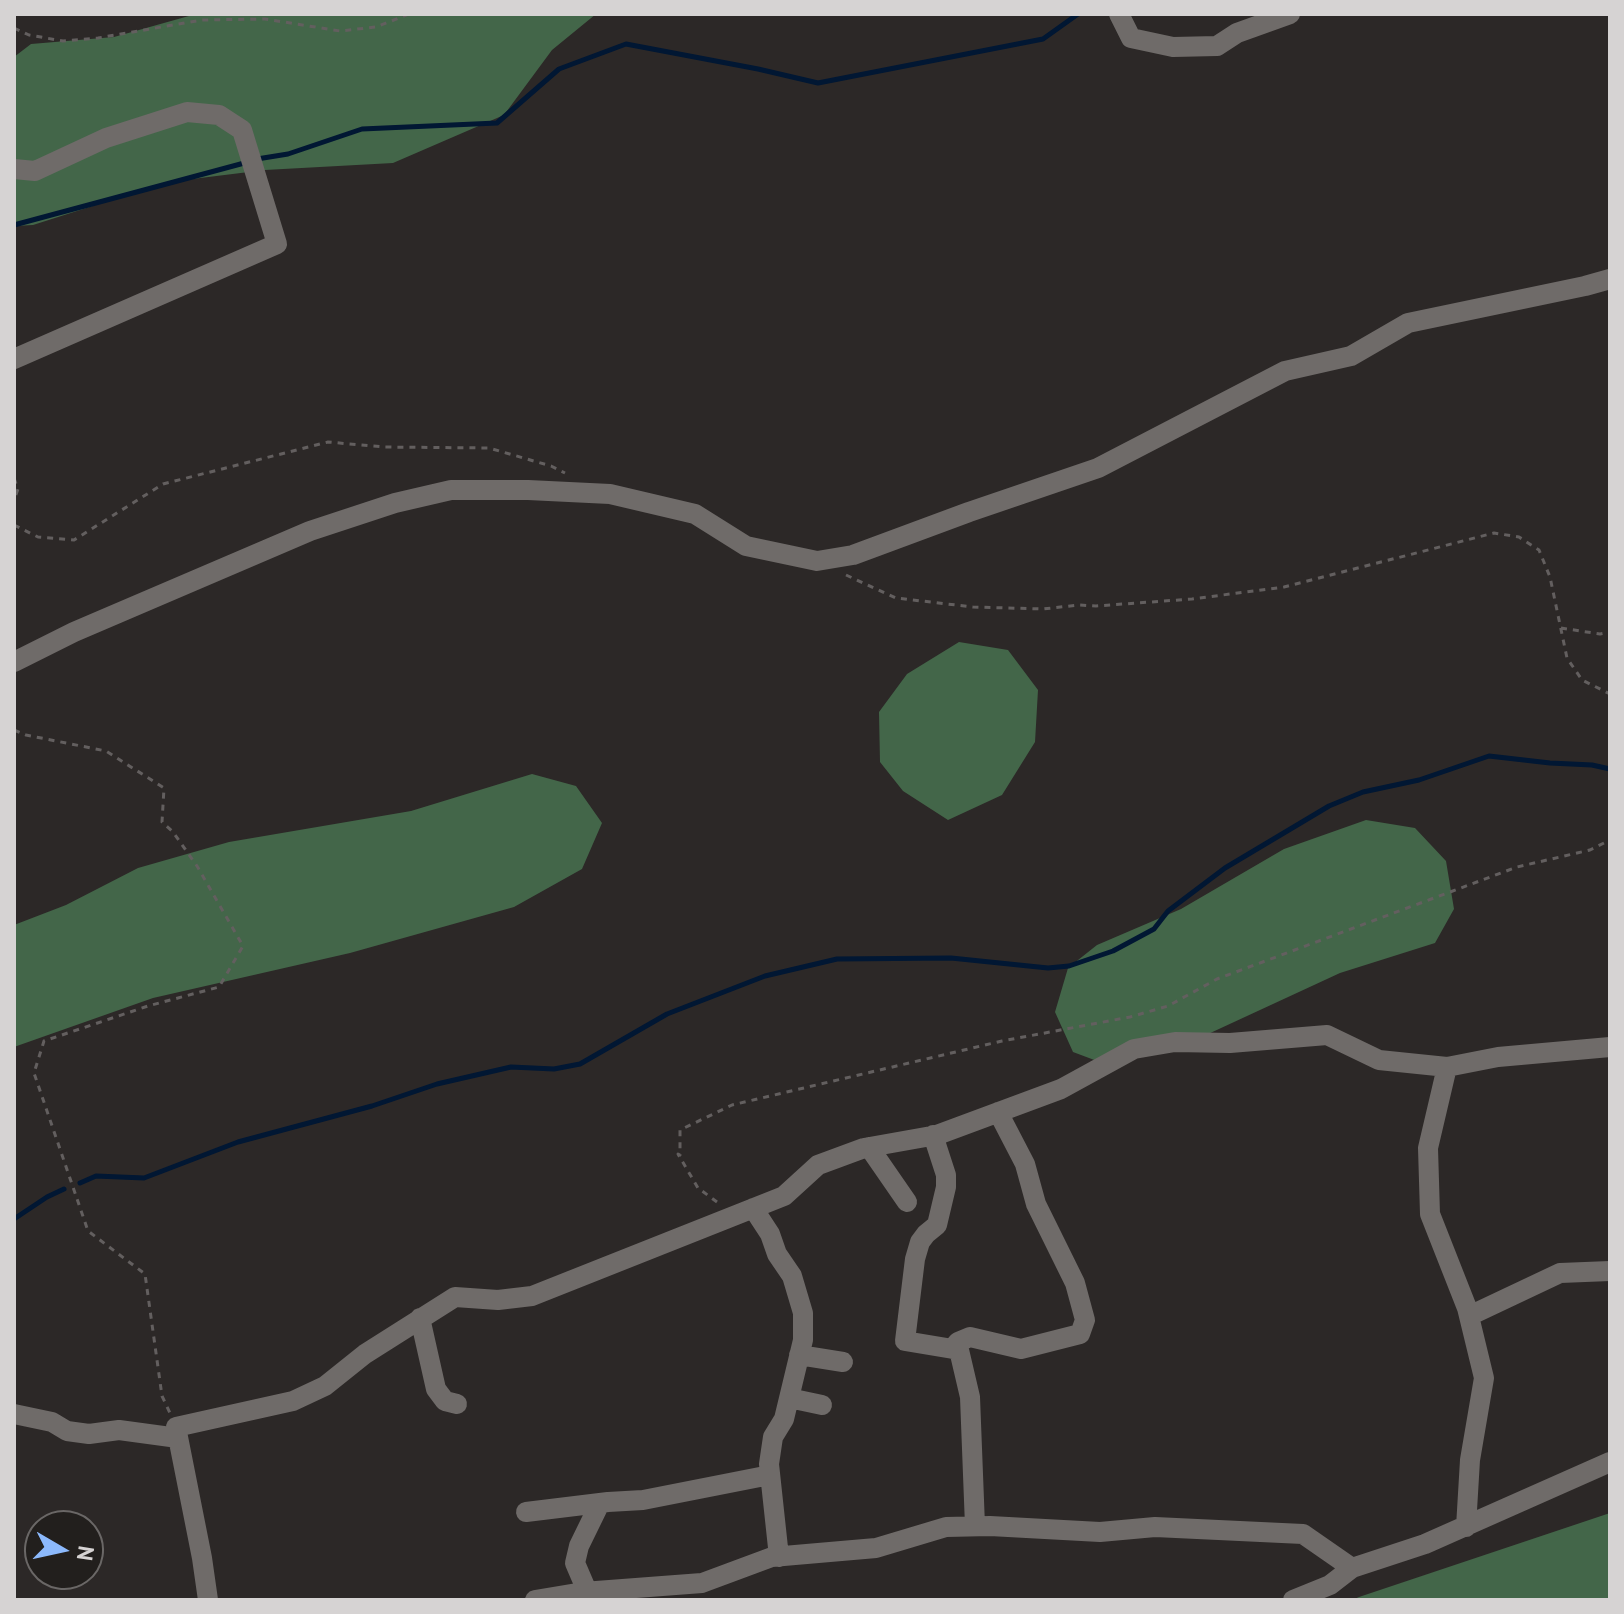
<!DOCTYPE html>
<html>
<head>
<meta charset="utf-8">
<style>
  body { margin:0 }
  #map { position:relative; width:1624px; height:1614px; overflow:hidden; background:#2c2827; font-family:"PT Sans",sans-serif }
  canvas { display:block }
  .frame { position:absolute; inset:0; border:16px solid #d6d3d3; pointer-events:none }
  .north { position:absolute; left:24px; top:1510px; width:80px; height:80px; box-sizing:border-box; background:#221f1d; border:2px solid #6a6766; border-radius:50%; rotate:99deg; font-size:22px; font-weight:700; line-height:32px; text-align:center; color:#d6d3d3 }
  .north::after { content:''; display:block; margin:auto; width:28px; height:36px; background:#8cb9fc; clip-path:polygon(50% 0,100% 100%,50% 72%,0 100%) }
</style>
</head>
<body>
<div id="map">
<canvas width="1624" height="1614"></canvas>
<div class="frame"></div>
<div class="north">N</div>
</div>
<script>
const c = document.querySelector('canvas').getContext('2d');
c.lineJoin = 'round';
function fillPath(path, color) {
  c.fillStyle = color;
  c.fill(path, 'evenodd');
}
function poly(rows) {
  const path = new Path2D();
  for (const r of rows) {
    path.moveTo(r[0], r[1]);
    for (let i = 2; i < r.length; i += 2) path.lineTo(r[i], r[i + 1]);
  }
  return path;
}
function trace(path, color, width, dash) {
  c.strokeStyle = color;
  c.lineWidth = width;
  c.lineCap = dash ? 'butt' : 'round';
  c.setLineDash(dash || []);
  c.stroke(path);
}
fillPath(poly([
  [196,14,596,14,552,50,504,115,393,163,265,170,168,182,33,225,14,226,14,57,31,44,114,37],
  [959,642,1008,650,1038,690,1035,742,1002,795,948,820,903,791,880,762,879,712,907,674],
  [532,774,576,786,602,823,582,869,514,907,350,953,153,998,14,1047,14,925,66,905,138,868,229,842,411,811],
  [1366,820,1415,828,1446,861,1454,909,1435,943,1340,973,1193,1041,1105,1064,1073,1052,1055,1012,1068,968,1097,945,1181,909,1284,849],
  [1610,1513,1610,1600,1352,1600,1359,1597]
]), '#436649');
trace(poly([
  [257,159,288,154,362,129,497,123,559,69,626,44,758,69,818,83,1043,39,1078,14],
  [14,225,248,162],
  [80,1183,96,1176,144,1178,238,1142,372,1106,437,1084,511,1067,554,1069,580,1064,667,1014,765,976,837,959,951,958,1048,968,1069,966,1113,951,1154,929,1168,911,1225,868,1329,806,1363,792,1419,780,1489,756,1550,763,1592,765,1610,769],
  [14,1219,47,1197,64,1189]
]), '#011733', 5);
trace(poly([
  [14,28,29,35,63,41,98,38,202,20,265,19,340,31,376,27,409,14],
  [14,478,18,489,14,500],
  [14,525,38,537,74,540,163,484,328,442,384,447,489,448,551,466,565,473],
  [846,575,896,598,973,607,1043,609,1079,605,1096,606,1192,599,1284,587,1494,533,1519,537,1539,550,1550,577,1567,658,1582,680,1610,694],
  [1561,628,1600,634,1610,632],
  [14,730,26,735,106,751,164,788,162,822,173,832,197,866,243,946,219,987,148,1006,44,1041,34,1073,88,1231,145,1274,162,1396,170,1413],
  [717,1202,698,1188,678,1154,680,1155,680,1130,732,1105,1002,1041,1130,1017,1168,1006,1217,979,1517,867,1590,850,1610,840]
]), '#635f5f', 3, [6, 6]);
trace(poly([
  [1119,14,1131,38,1173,47,1217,46,1237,33,1290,14],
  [14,169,35,171,106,138,187,112,219,115,242,130,277,244,14,359],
  [14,662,74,632,310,531,395,503,451,490,528,490,610,494,695,514,746,546,817,561,853,555,969,512,1098,468,1285,371,1351,356,1408,323,1585,286,1610,279],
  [1447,1067,1428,1148,1430,1214,1467,1308,1484,1378,1470,1460,1466,1527],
  [933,1135,946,1175,946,1187,937,1225,926,1234,920,1242,915,1259,905,1341,959,1350,970,1397,975,1526],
  [869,1147,907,1202],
  [753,1208,770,1234,777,1254,792,1276,803,1313,803,1340,784,1419,773,1437,769,1464,779,1557],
  [1469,1316,1560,1273,1610,1271],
  [420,1318,436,1389,445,1401,457,1404],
  [952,1349,958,1342,970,1337,1021,1349,1080,1334,1085,1320,1075,1283,1036,1204,1025,1164,998,1112],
  [799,1355,843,1362],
  [789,1398,822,1405],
  [14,1414,52,1422,67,1431,89,1434,119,1430,178,1438],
  [526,1512,608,1502,643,1500,770,1475],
  [587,1591,575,1563,579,1546,600,1503],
  [208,1600,202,1558,176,1427,293,1401,325,1386,365,1354,455,1297,498,1300,532,1296,784,1196,818,1165,864,1148,937,1135,1061,1089,1134,1049,1175,1042,1230,1043,1327,1035,1379,1060,1447,1067,1498,1057,1610,1047],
  [535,1600,583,1592,702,1583,772,1557,876,1548,946,1527,990,1526,1100,1532,1155,1527,1303,1534,1352,1568],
  [1293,1600,1330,1585,1352,1568,1425,1544,1610,1462]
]), '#6f6b69', 20);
</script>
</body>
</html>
